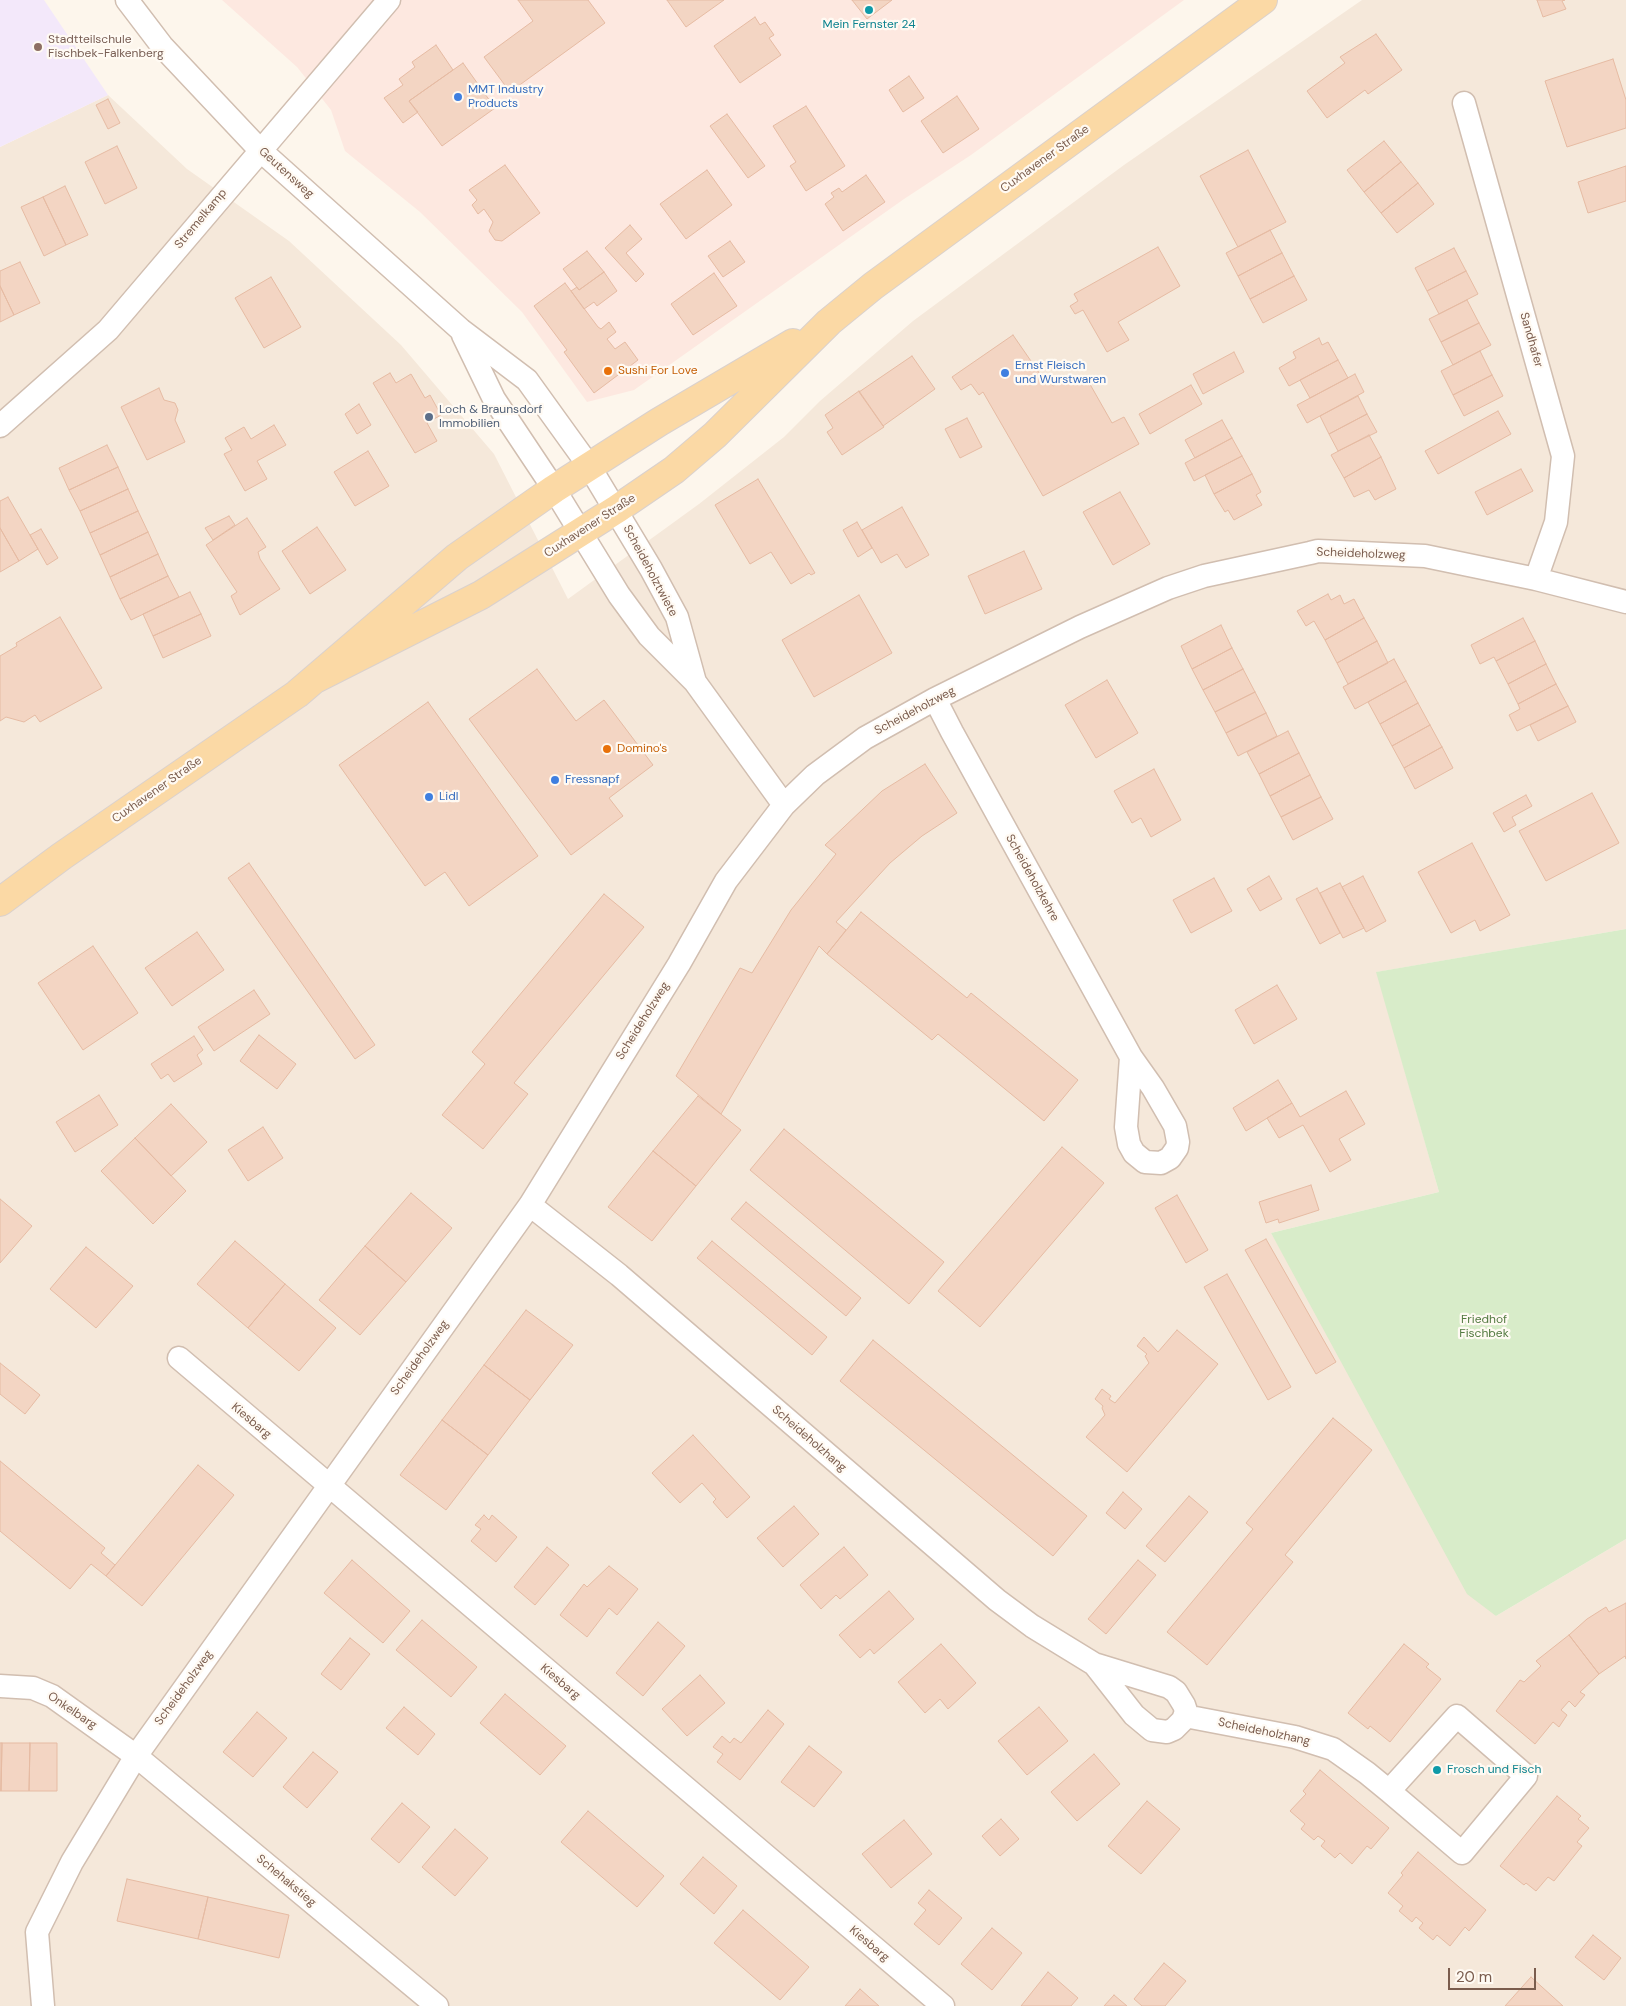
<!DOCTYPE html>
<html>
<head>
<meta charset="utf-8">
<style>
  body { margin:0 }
  #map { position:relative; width:1626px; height:2006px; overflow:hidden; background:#fdf6ec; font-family:"DM Sans",sans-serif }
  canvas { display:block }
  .scale { position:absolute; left:1448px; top:1968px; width:88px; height:22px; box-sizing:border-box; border:2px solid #7a5c4d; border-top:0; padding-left:6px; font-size:15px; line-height:18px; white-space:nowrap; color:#7a5c4d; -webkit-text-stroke:4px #fffaf3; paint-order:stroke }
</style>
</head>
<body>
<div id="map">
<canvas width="1626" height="2006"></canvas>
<div class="scale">20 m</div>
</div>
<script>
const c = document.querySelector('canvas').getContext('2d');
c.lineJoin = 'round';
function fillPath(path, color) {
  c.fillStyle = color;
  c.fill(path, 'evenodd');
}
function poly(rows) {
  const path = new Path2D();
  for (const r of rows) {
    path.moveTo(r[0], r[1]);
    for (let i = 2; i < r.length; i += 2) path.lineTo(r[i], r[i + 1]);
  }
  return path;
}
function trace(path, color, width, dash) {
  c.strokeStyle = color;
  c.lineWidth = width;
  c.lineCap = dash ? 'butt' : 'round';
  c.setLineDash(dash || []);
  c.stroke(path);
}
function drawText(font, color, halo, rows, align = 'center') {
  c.font = font + ' "DM Sans",sans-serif';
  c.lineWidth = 4.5;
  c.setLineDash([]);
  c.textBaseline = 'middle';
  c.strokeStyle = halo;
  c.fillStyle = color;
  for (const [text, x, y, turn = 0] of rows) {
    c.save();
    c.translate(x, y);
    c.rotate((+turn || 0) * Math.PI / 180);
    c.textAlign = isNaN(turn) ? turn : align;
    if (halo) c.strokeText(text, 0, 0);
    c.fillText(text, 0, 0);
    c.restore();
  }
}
fillPath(poly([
  [1362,0,1626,0,1626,929,1377,972,1439,1192,1271,1233,1496,1616,1626,1539,1626,2006,0,2006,0,147,108,95,187,169,289,241,401,345,494,454,568,599,699,504,784,437,820,401,913,321,1124,165]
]), '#f5e8da');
fillPath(poly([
  [222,0,1184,0,971,155,904,199,634,390,587,402,522,312,420,212,345,151,331,110,297,67]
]), '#fde8e0');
fillPath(poly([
  [0,0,44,0,108,95,0,147]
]), '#f3e8fa');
fillPath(poly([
  [1626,929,1626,1539,1496,1616,1467,1594,1271,1233,1439,1192,1376,972]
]), '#d8ecc9');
const building = poly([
  [518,0,588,0,605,23,510,92,484,57,533,21,518,0],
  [667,0,724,0,686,27,667,0],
  [852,0,892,0,867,19,852,0],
  [1537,0,1565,0,1562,1,1566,9,1543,17,1537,0],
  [755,17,760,25,765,22,774,35,769,38,781,55,740,83,714,46,755,17],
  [1376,34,1402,70,1368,94,1365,90,1327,118,1307,91,1345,63,1340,57,1376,34],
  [436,45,453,70,409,101,418,112,403,123,384,98,403,85,399,79,415,67,412,62,436,45],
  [1613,59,1626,100,1626,128,1567,147,1545,81,1613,59],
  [463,63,495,108,442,146,409,101,463,63],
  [909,76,924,98,903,112,889,90,909,76],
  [957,96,979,129,943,153,921,121,957,96],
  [108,99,120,123,108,129,96,105,108,99],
  [806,106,845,166,806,191,790,166,796,162,773,126,806,106],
  [727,114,765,166,748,178,710,126,727,114],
  [1384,141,1401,162,1364,192,1347,170,1384,141],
  [117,146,137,188,105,204,85,162,117,146],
  [1248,150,1286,222,1238,247,1200,176,1248,150],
  [1401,162,1418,183,1381,213,1364,192,1401,162],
  [505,165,540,213,502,241,495,240,489,231,493,222,484,209,478,214,472,205,477,200,469,190,505,165],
  [1626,166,1626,201,1588,213,1578,182,1626,166],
  [707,170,732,205,686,239,660,204,707,170],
  [866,175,885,202,843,231,825,204,834,197,831,193,839,188,842,192,866,175],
  [1418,183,1434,204,1397,233,1381,213,1418,183],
  [65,186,88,235,66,245,43,197,65,186],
  [43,197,66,245,44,256,21,207,43,197],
  [630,225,642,239,626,253,644,274,636,282,605,248,630,225],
  [1270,230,1282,253,1238,276,1226,253,1270,230],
  [730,241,745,262,723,277,708,256,730,241],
  [1158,247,1180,286,1118,322,1129,340,1107,352,1083,310,1075,314,1070,306,1078,301,1074,294,1158,247],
  [1454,248,1466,271,1427,291,1415,268,1454,248],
  [587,251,604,272,579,290,563,269,587,251],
  [1282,253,1294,276,1250,299,1238,276,1282,253],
  [20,262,40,303,14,315,0,286,0,271,20,262],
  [1466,271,1478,294,1439,314,1427,291,1466,271],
  [604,272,617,291,597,306,594,302,584,309,571,291,577,287,579,290,604,272],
  [714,273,737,306,693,335,671,304,714,273],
  [1294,276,1307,300,1263,323,1250,299,1294,276],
  [271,277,301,327,264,348,235,298,271,277],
  [565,283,598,327,601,329,609,322,616,332,607,339,615,349,625,342,638,360,594,393,564,352,567,350,534,306,565,283],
  [0,286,14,315,0,322,0,286],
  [1467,300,1479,323,1441,342,1429,319,1467,300],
  [1479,323,1491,345,1453,365,1441,342,1479,323],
  [1013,335,1042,377,1046,373,1053,386,1064,380,1087,379,1112,423,1124,417,1139,444,1043,496,983,392,979,395,971,384,961,390,952,377,1013,335],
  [1319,338,1322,345,1328,342,1338,360,1289,386,1279,368,1296,358,1293,352,1319,338],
  [1480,351,1492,375,1453,395,1441,371,1480,351],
  [1234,352,1244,372,1203,394,1193,374,1234,352],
  [912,356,935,389,883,426,859,392,912,356],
  [1338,360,1348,378,1310,398,1300,380,1338,360],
  [390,373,396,383,411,374,425,398,430,395,441,415,427,423,437,441,415,453,373,383,390,373],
  [1355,374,1364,392,1307,423,1297,405,1355,374],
  [1492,375,1503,396,1464,416,1453,395,1492,375],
  [1191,385,1202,404,1150,434,1139,414,1191,385],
  [159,388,164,400,175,403,178,410,175,420,185,442,147,460,121,407,159,388],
  [859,391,884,427,842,455,827,432,833,428,825,415,859,391],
  [1358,396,1367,414,1329,434,1320,416,1358,396],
  [359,404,371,425,357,434,345,414,359,404],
  [1498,411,1511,434,1438,474,1425,451,1498,411],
  [1367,414,1377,432,1338,451,1329,434,1367,414],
  [967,418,982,447,960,458,945,429,967,418],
  [1222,420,1232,438,1195,458,1185,440,1222,420],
  [274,425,286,445,257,461,267,479,245,491,224,454,232,450,225,438,244,427,251,439,274,425],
  [1369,435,1381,457,1344,478,1331,455,1369,435],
  [1232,438,1242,456,1194,481,1185,463,1232,438],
  [107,445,118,467,69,490,59,468,107,445],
  [368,451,389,486,355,506,334,472,368,451],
  [1242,456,1252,474,1214,494,1205,475,1242,456],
  [1381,457,1396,489,1375,500,1369,490,1354,497,1344,478,1381,457],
  [118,467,128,489,80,511,69,490,118,467],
  [1521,469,1533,491,1487,515,1475,492,1521,469],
  [1252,474,1261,492,1256,495,1262,505,1234,520,1228,510,1225,512,1214,494,1252,474],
  [758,479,815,573,811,575,809,573,791,584,771,552,750,564,715,505,758,479],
  [128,489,138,511,90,533,80,511,128,489],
  [1120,492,1150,544,1113,565,1083,512,1120,492],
  [8,497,38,549,19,561,0,528,0,501,8,497],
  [902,507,929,555,906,568,897,554,881,563,862,530,902,507],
  [138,511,148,532,100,555,90,533,138,511],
  [229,516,235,525,213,540,205,528,229,516],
  [247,518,266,547,258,552,260,559,280,589,240,615,231,596,237,592,206,545,247,518],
  [857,522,872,548,858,557,843,530,857,522],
  [317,527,346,570,310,594,282,551,317,527],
  [0,528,19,561,0,572,0,528],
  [41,529,58,558,47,565,30,535,41,529],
  [148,532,158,554,110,577,100,555,148,532],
  [1024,551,1042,589,985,614,968,576,1024,551],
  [158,554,168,576,120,599,110,577,158,554],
  [168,576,179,597,131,620,120,599,168,576],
  [190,592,201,614,153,636,143,614,190,592],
  [1328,594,1331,600,1340,595,1344,604,1354,599,1364,618,1325,640,1314,621,1306,626,1297,611,1328,594],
  [859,595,892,653,814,697,782,640,859,595],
  [201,614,211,636,163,658,153,636,201,614],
  [60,617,102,688,40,722,35,715,24,722,6,717,0,721,0,656,17,646,16,643,60,617],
  [1364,618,1377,641,1337,663,1325,640,1364,618],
  [1523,618,1535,641,1496,661,1494,657,1480,664,1471,645,1523,618],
  [1221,625,1232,648,1192,669,1181,646,1221,625],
  [1377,641,1388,663,1348,684,1337,663,1377,641],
  [1535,641,1546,664,1508,684,1496,661,1535,641],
  [1232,648,1243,669,1203,690,1192,669,1232,648],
  [1394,659,1406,681,1355,709,1343,687,1394,659],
  [1546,664,1556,684,1518,704,1508,684,1546,664],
  [537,669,576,721,604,700,653,765,609,798,623,816,571,855,469,719,537,669],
  [1243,669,1255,692,1215,712,1203,690,1243,669],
  [1107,680,1138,733,1096,758,1065,705,1107,680],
  [1406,681,1418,703,1380,724,1368,702,1406,681],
  [1556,684,1568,706,1517,731,1509,715,1520,709,1518,704,1556,684],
  [1255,692,1266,713,1226,733,1215,712,1255,692],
  [428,702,538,856,469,906,445,872,425,886,339,765,428,702],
  [1418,703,1430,725,1392,746,1380,724,1418,703],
  [1568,706,1576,722,1538,741,1530,725,1568,706],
  [1266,713,1277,736,1238,756,1226,733,1266,713],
  [1430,725,1442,747,1404,768,1392,746,1430,725],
  [1288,731,1299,753,1259,774,1247,752,1288,731],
  [1442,747,1453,768,1415,789,1404,768,1442,747],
  [1299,753,1310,775,1270,796,1259,774,1299,753],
  [925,764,957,813,922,836,890,863,836,922,846,930,827,954,819,946,721,1114,676,1076,740,968,752,973,791,910,836,854,825,845,882,791,925,764],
  [1154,769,1181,820,1151,837,1141,818,1132,823,1114,791,1154,769],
  [1310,775,1321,797,1281,817,1270,796,1310,775],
  [1592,793,1619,843,1546,881,1519,831,1592,793],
  [1526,795,1532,806,1512,817,1516,825,1504,832,1493,813,1526,795],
  [1321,797,1333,819,1293,840,1281,817,1321,797],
  [1472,843,1510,915,1480,931,1475,920,1451,933,1418,872,1472,843],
  [249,863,375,1045,355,1059,228,878,249,863],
  [1269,876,1282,899,1260,911,1247,889,1269,876],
  [1363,876,1386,921,1366,932,1342,887,1363,876],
  [1214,878,1232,911,1191,933,1173,900,1214,878],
  [1340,883,1364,928,1343,938,1320,893,1340,883],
  [1317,888,1340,933,1320,944,1296,899,1317,888],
  [604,894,644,927,514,1083,528,1094,483,1149,442,1115,485,1064,472,1052,604,894],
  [861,912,967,998,971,993,1078,1080,1044,1121,938,1034,932,1040,827,954,861,912],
  [197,932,224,970,172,1006,145,968,197,932],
  [93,946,138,1013,83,1050,38,983,93,946],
  [1277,985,1297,1019,1254,1044,1235,1010,1277,985],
  [254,990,270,1014,214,1051,198,1027,254,990],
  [259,1035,296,1064,277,1089,240,1061,259,1035],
  [194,1036,203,1050,197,1055,202,1064,174,1082,168,1074,161,1079,151,1064,194,1036],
  [1278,1080,1292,1103,1246,1131,1233,1108,1278,1080],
  [1346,1091,1365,1124,1339,1139,1351,1160,1330,1172,1303,1125,1279,1138,1267,1118,1292,1103,1300,1117,1346,1091],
  [99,1095,118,1125,75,1152,56,1122,99,1095],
  [698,1096,741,1130,696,1186,653,1151,698,1096],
  [171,1104,207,1142,171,1176,135,1138,171,1104],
  [263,1127,283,1158,248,1181,228,1150,263,1127],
  [784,1129,944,1262,909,1304,750,1170,784,1129],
  [135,1138,186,1191,153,1224,101,1171,135,1138],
  [1062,1147,1104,1183,980,1327,938,1291,1062,1147],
  [653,1151,696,1186,652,1241,608,1207,653,1151],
  [1311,1185,1319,1210,1279,1223,1278,1219,1266,1223,1259,1202,1311,1185],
  [411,1193,452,1228,406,1282,365,1246,411,1193],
  [1177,1195,1208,1250,1186,1263,1155,1208,1177,1195],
  [0,1199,32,1226,0,1263,0,1199],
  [746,1202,861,1298,846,1316,731,1219,746,1202],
  [1266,1239,1336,1362,1316,1374,1245,1250,1266,1239],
  [235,1241,285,1284,248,1328,197,1284,235,1241],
  [712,1241,827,1337,812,1355,697,1258,712,1241],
  [365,1246,406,1282,360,1335,319,1300,365,1246],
  [86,1247,133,1286,96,1328,50,1289,86,1247],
  [1227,1274,1291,1387,1268,1400,1204,1287,1227,1274],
  [285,1284,336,1328,299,1371,248,1328,285,1284],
  [526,1310,573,1345,530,1400,484,1365,526,1310],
  [1177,1330,1218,1364,1127,1472,1086,1437,1105,1415,1102,1408,1103,1406,1095,1399,1102,1389,1111,1396,1109,1399,1115,1403,1149,1363,1145,1356,1147,1354,1137,1346,1144,1337,1158,1352,1177,1330],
  [873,1340,1087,1516,1053,1556,840,1381,873,1340],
  [0,1363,40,1395,25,1414,0,1394,0,1363],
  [484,1365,530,1400,488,1455,442,1420,484,1365],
  [1333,1418,1372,1450,1285,1555,1293,1562,1207,1665,1167,1632,1253,1529,1246,1523,1333,1418],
  [442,1420,488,1455,446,1510,400,1475,442,1420],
  [693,1435,750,1497,727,1518,713,1502,716,1499,702,1483,680,1503,652,1473,693,1435],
  [0,1461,105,1548,101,1553,115,1565,106,1576,91,1564,70,1589,0,1531,0,1461],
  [198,1465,234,1495,142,1606,106,1576,198,1465],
  [1123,1492,1142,1509,1125,1529,1106,1513,1123,1492],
  [1189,1496,1208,1512,1165,1562,1146,1546,1189,1496],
  [794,1506,819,1534,783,1567,757,1538,794,1506],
  [484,1515,489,1520,492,1515,517,1537,496,1562,471,1541,481,1529,475,1525,484,1515],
  [547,1547,569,1565,535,1605,514,1587,547,1547],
  [844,1547,868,1575,840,1599,836,1595,821,1609,800,1585,844,1547],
  [352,1560,410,1611,383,1643,324,1593,352,1560],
  [1138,1560,1156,1575,1106,1634,1088,1619,1138,1560],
  [609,1566,638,1589,617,1615,609,1608,587,1637,560,1615,584,1584,587,1587,609,1566],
  [889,1591,914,1619,874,1654,870,1649,860,1658,839,1635,889,1591],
  [1626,1603,1626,1659,1625,1656,1599,1674,1569,1635,1587,1619,1606,1607,1609,1612,1626,1603],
  [422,1620,477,1667,451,1697,396,1650,422,1620],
  [658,1622,685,1646,643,1696,616,1673,658,1622],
  [1569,1635,1599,1674,1580,1692,1585,1695,1575,1707,1569,1701,1561,1710,1567,1715,1559,1727,1553,1722,1535,1744,1496,1711,1520,1680,1524,1682,1541,1666,1536,1661,1569,1635],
  [350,1638,370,1654,341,1690,321,1674,350,1638],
  [941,1644,976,1683,948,1709,940,1699,925,1713,898,1682,941,1644],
  [1404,1644,1429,1664,1426,1667,1441,1679,1390,1742,1370,1726,1368,1729,1348,1713,1404,1644],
  [700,1675,725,1703,687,1736,662,1709,700,1675],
  [505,1694,566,1746,540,1775,480,1723,505,1694],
  [404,1707,435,1734,418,1755,386,1728,404,1707],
  [1039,1707,1068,1741,1027,1775,998,1741,1039,1707],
  [768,1710,784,1724,740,1780,717,1762,723,1754,713,1747,722,1736,730,1743,734,1738,741,1743,768,1710],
  [257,1712,287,1738,253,1777,223,1752,257,1712],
  [0,1743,2,1743,1,1791,0,1791,0,1743],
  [2,1743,30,1743,29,1791,1,1791,2,1743],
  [30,1743,57,1743,57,1791,29,1791,30,1743],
  [809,1746,842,1772,814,1807,781,1782,809,1746],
  [313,1752,338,1772,307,1808,283,1787,313,1752],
  [1094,1754,1120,1784,1077,1821,1051,1792,1094,1754],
  [1320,1770,1389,1828,1371,1849,1367,1846,1352,1864,1340,1853,1335,1858,1321,1846,1325,1841,1318,1836,1314,1840,1301,1829,1305,1824,1290,1811,1306,1794,1303,1791,1320,1770],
  [1557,1796,1581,1816,1578,1819,1589,1828,1577,1842,1582,1846,1554,1881,1548,1877,1536,1891,1526,1883,1524,1885,1500,1866,1557,1796],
  [1147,1801,1180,1829,1141,1874,1108,1846,1147,1801],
  [402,1803,430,1827,399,1863,371,1839,402,1803],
  [588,1811,664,1876,637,1907,561,1842,588,1811],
  [1001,1819,1019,1839,1000,1856,982,1836,1001,1819],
  [904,1820,932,1854,891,1888,862,1854,904,1820],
  [455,1829,488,1858,455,1896,422,1867,455,1829],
  [1418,1852,1486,1910,1469,1931,1465,1927,1450,1946,1437,1935,1433,1940,1419,1928,1423,1923,1416,1917,1412,1922,1399,1911,1403,1906,1388,1893,1403,1875,1401,1873,1418,1852],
  [703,1857,737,1886,714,1914,680,1884,703,1857],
  [127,1879,208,1897,198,1939,117,1921,127,1879],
  [929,1890,962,1918,939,1945,914,1924,926,1910,918,1903,929,1890],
  [208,1897,289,1915,279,1958,198,1939,208,1897],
  [743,1910,809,1967,780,2000,714,1943,743,1910],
  [992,1928,1022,1953,992,1990,961,1964,992,1928],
  [1593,1935,1621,1958,1604,1980,1575,1957,1593,1935],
  [1164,1963,1186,1981,1165,2006,1142,2006,1134,1999,1164,1963],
  [1048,1972,1078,1998,1071,2006,1021,2006,1048,1972],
  [1531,1977,1563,2006,1505,2006,1531,1977],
  [860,1989,879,2006,845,2006,860,1989],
  [1114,1995,1127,2006,1104,2006,1114,1995]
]);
fillPath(building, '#f3d5c3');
trace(building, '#e6bba3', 1);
const street = poly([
  [127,0,162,46,260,150,461,330,527,380,589,466,651,569,677,617,695,682],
  [1464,103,1563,456,1556,522,1536,579],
  [463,335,494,399,554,489,619,595,649,636,695,682,784,805],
  [0,426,108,330,389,0],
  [935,699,952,732,1131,1057,1153,1088,1175,1126,1178,1142,1177,1148,1170,1158,1161,1163,1145,1162,1134,1153,1129,1144,1126,1127,1131,1057],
  [530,1205,619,1275,997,1600,1032,1626,1094,1664,1169,1687,1176,1692,1184,1705,1186,1711,1183,1720,1174,1729,1167,1732,1152,1730,1134,1715,1094,1664],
  [179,1358,943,2006],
  [0,1686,33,1688,52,1696,136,1756,437,2006],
  [1185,1716,1295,1737,1333,1749,1367,1773,1389,1791,1462,1853,1526,1776,1457,1716,1389,1791],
  [43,2006,37,1932,72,1862,136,1756,530,1205,679,964,726,881,784,805,815,775,865,738,935,699,1080,627,1168,588,1204,576,1310,553,1318,551,1425,556,1536,579,1626,602]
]);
const primary = poly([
  [315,679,481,595,617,509,674,470,715,435,829,322,873,286,1263,0],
  [0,902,62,856,297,694,457,557,554,489,659,422,793,343]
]);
trace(street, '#d1beb0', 25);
trace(primary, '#dad1cd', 30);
trace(street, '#fff', 22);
trace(primary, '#fbd9a5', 28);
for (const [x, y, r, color] of [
  [869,10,5,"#0f9aa8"],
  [38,47,5,"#8d6e63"],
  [458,97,5,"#3f7fe0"],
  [608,371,5,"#e8710a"],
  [1005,373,5,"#3f7fe0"],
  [429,417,5,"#5c6f8a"],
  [607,749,5,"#e8710a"],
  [555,780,5,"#3f7fe0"],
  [429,797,5,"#3f7fe0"],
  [1437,1770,5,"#0f9aa8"]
]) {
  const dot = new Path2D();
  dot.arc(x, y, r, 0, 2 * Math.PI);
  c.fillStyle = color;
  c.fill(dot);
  trace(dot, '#fffaf3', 2);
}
drawText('12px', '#0d838f', '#fffaf3', [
  ["Mein Fernster 24",869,25],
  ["Frosch und Fisch",1447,1770,"left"]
]);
drawText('12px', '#785e54', '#fffaf3', [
  ["Stadtteilschule",48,40],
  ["Fischbek-Falkenberg",48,54]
], 'left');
drawText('12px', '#366cbe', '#fffaf3', [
  ["MMT Industry",468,90],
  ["Products",468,104],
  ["Ernst Fleisch",1015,366],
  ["und Wurstwaren",1015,380],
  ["Fressnapf",565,780],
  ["Lidl",439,797]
], 'left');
drawText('12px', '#7a5c4d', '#fffaf3', [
  ["Cuxhavener Straße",1045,159,-36],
  ["Geutensweg",286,173,42],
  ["Stremelkamp",201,219,-50],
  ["Sandhafer",1531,340,74],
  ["Cuxhavener Straße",590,526,-33],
  ["Scheideholzweg",1361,554,2],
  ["Scheideholztwiete",650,571,62],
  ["Scheideholzweg",915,711,-28],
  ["Cuxhavener Straße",157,790,-35],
  ["Scheideholzkehre",1032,878,61],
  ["Scheideholzweg",643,1021,-58],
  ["Scheideholzweg",420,1358,-54],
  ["Kiesbarg",251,1421,40],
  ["Scheideholzhang",809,1439,41],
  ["Kiesbarg",560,1682,40],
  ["Scheideholzweg",184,1688,-54],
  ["Onkelbarg",72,1711,34],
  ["Scheideholzhang",1264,1732,12],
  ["Schehakstieg",286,1881,40],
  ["Kiesbarg",869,1944,40]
]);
drawText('12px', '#c56008', '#fffaf3', [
  ["Sushi For Love",618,371],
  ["Domino's",617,749]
], 'left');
drawText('12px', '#4e5e75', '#fffaf3', [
  ["Loch & Braunsdorf",439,410],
  ["Immobilien",439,424]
], 'left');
drawText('12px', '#537a41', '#fffaf3', [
  ["Friedhof",1484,1320],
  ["Fischbek",1484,1334]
]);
</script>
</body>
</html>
